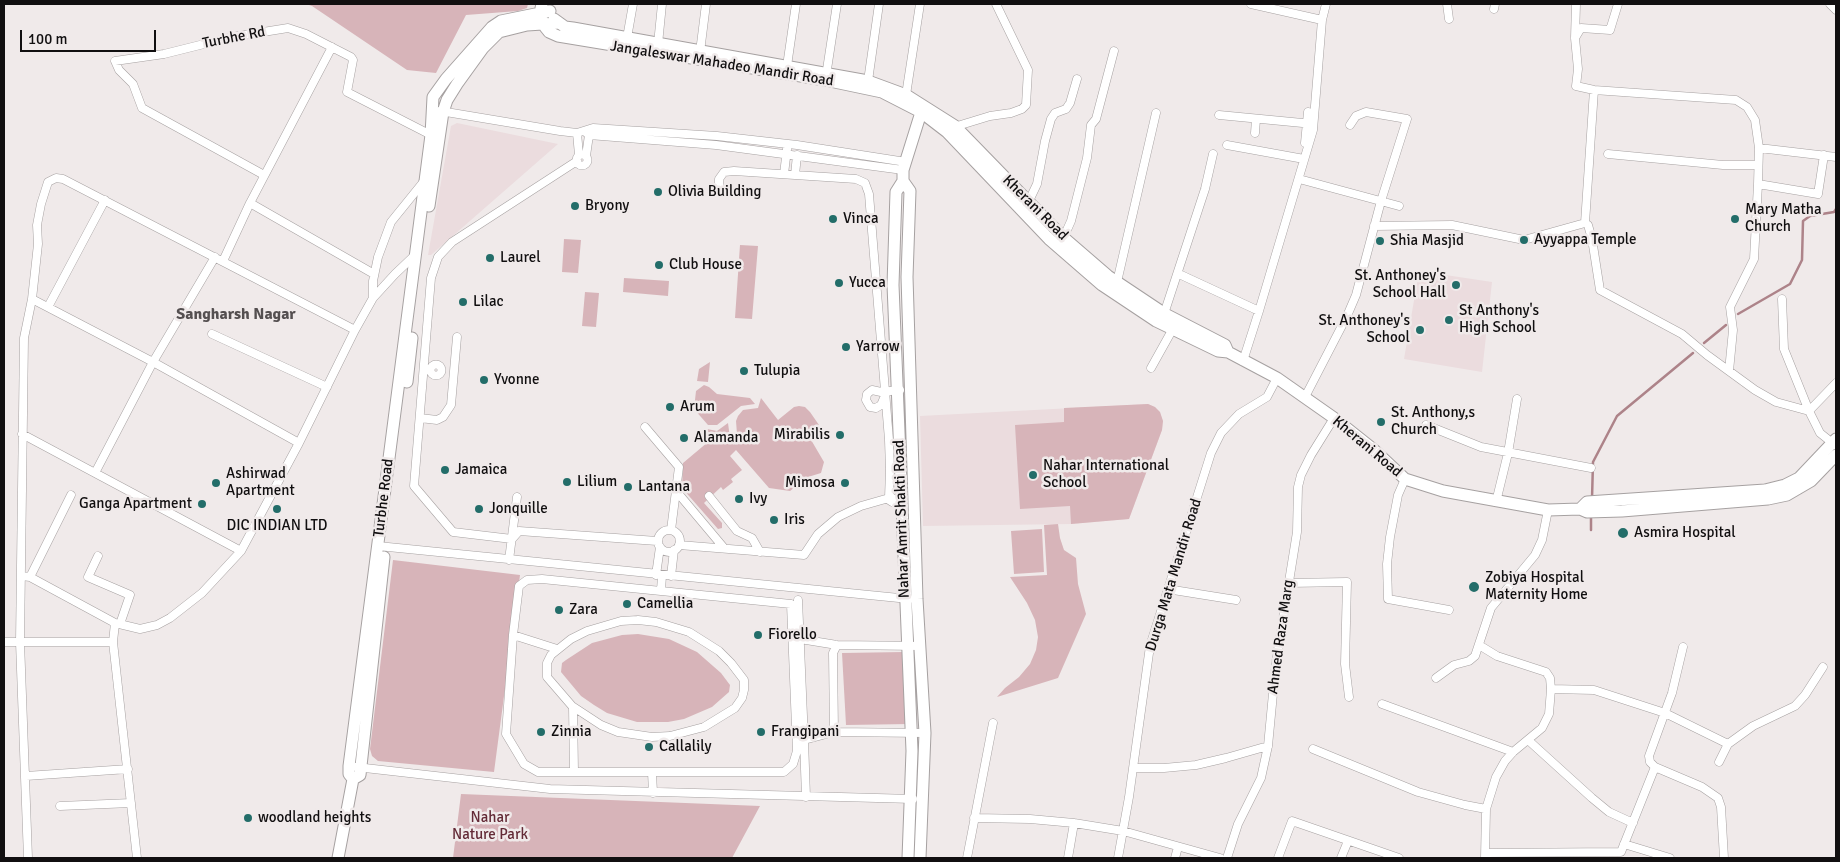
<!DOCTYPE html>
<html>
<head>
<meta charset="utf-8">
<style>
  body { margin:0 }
  #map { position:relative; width:1840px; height:862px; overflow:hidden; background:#f0eaea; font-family:Signika,sans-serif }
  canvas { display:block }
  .frame { position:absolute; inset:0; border:5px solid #110f10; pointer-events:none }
  .scale { position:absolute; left:20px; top:30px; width:136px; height:22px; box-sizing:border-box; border:2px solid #110f10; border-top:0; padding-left:6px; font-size:15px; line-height:18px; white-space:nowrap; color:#110f10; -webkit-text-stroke:4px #f0eaea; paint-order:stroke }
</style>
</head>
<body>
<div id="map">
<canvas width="1840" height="862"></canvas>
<div class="frame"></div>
<div class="scale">100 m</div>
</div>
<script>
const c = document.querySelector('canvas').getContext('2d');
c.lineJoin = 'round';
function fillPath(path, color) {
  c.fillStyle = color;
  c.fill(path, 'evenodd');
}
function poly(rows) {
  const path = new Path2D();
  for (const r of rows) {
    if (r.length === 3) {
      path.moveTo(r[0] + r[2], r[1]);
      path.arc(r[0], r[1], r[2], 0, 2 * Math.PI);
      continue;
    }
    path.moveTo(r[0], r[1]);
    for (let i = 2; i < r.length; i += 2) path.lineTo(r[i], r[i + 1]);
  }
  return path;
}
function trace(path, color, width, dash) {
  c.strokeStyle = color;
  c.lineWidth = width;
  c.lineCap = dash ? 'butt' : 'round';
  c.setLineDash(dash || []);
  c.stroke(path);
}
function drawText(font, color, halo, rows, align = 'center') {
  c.font = font + ' Signika,sans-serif';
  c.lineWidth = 5;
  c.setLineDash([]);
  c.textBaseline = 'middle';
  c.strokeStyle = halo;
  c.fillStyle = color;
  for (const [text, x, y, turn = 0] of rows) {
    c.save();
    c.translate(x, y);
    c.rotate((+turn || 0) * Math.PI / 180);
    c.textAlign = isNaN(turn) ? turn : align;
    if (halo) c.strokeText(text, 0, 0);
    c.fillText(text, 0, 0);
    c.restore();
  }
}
fillPath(poly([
  [457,123,558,144,431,255,428,255,451,126],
  [1419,271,1492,282,1482,372,1404,359],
  [1148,404,1155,407,1160,412,1163,421,1162,430,1129,519,1071,524,923,526,920,416]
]), '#ebdcde');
fillPath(poly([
  [306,4,528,4,527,8,518,11,466,15,436,73,407,70,312,6],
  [564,239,581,240,578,273,562,272],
  [740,245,758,246,752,319,735,318],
  [624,278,669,281,668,296,623,292],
  [585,292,599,293,596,327,582,326],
  [710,362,708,382,697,381,699,369],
  [704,385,709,387,717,394,750,398,755,404,741,406,717,425,708,425,694,409,696,391],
  [761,398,778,420,794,407,799,406,805,407,810,412,819,425,807,433,824,462,821,473,808,477,790,491,769,488,736,450,730,456,742,470,731,479,733,482,723,490,721,487,704,503,722,523,722,528,718,529,682,488,683,463,708,442,701,434,707,429,717,431,728,423,730,438,737,434,736,421,738,416,743,410,758,408],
  [1148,404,1155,407,1160,412,1163,421,1162,430,1129,519,1071,524,1070,506,1020,509,1015,425,1064,422,1064,408],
  [1058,524,1060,538,1064,550,1076,558,1078,584,1086,614,1058,678,997,697,1005,688,1019,677,1030,664,1036,650,1038,637,1035,620,1027,603,1010,577,1047,575,1044,525],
  [1042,529,1044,572,1014,574,1011,531],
  [393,560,520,575,494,772,378,761,372,756,370,749],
  [638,634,669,639,697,652,721,673,730,685,729,692,712,707,684,719,668,722,637,722,607,713,594,705,581,696,561,672,562,663,566,660,592,643,622,635],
  [904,652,910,724,846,725,842,653],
  [461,794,760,806,732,858,453,858]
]), '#d7b4b9');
trace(poly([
  [1738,314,1790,284,1802,260,1803,221,1810,216,1834,212,1836,209],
  [1704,343,1726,325],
  [1592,499,1593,462,1617,416,1693,353],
  [1591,530,1591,514]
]), '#ad8389', 2.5);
const street = poly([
  [1251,4,1322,20],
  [1447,4,1449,19],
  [1576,4,1575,38,1578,69,1576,86,1594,90,1736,100,1747,107,1755,120,1759,148,1836,157],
  [1830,4,1836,10],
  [1494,9,1495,4],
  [627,38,633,4],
  [1575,38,1581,28,1610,30,1618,4],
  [658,44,662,4],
  [700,52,706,4],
  [787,66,796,4],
  [826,76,837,4],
  [868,81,879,4],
  [1594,90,1585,223,1588,225,1592,239,1600,290,1682,334,1707,355,1755,390,1776,402,1809,411,1820,433,1835,445],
  [906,95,920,4],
  [440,111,560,131,577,133,593,128,717,136,797,145,906,162],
  [1219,115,1313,124],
  [954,127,990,116,1011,113,1022,109,1026,105,1028,70,996,4],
  [584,131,589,135,716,145,903,170],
  [577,133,579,155],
  [1255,133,1256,119],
  [1305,143,1308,112],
  [1227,145,1304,159],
  [1759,148,1758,184,1818,194,1824,155],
  [1608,154,1723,165,1758,165],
  [582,160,5.5],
  [586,156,589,135],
  [577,161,452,242,438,257,431,278,414,486,453,532,512,539,519,531,657,541],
  [784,174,787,149],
  [264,175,142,108,133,84,119,70,115,61,164,54,232,37,288,28,306,34,351,57,353,60,347,92,431,135],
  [795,175,797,155],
  [1299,179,1399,206],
  [250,203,374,274],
  [1027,205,1037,184,1045,141,1051,119,1055,113,1066,109,1070,103,1077,79],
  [1374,226,1452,225,1524,240,1585,223],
  [1062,241,1071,221,1087,158,1091,125,1096,119,1114,51],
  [223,261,250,203,332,47],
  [1179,274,1259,311],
  [1117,282,1156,113],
  [373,298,373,281,378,257,391,222,425,180],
  [32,299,153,362,299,443],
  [1782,299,1784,349,1809,411,1836,383],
  [48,307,105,200],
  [1163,317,1205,189,1213,154],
  [212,334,327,387],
  [1243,361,1259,311,1313,130,1322,20,1326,4],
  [436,370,5.5],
  [1151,368,1175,325],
  [1729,371,1733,330,1730,307,1754,259,1758,184],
  [1305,397,1347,316,1356,295,1381,201,1407,119,1366,112,1356,116,1350,125],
  [884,398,881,405,876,408,870,407,866,400,867,394,872,390,881,392,900,390],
  [420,418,437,420,443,417,451,405,457,337],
  [1426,425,1481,447,1591,468],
  [645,427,679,467,671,530],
  [22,434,241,551],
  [95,473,153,362,215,257],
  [1405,479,1398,495,1390,537,1387,564,1388,599,1449,610],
  [677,492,724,548],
  [709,496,737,531,752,538,760,552],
  [891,497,894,499,892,502,889,500,891,497],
  [1496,502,1508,453,1517,399],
  [669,541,11],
  [679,545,804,555,818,534,838,517,861,506,889,498,890,470,889,440,869,194,865,183,856,179,734,171,724,172,719,179,719,189],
  [378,546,909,599],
  [98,556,88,577,130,595,120,624],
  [509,560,517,497],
  [656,575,660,547],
  [22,576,30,577,115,623,140,629,157,625,170,618,202,593,241,551,299,443,355,330,373,298,395,274,414,256],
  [671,576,674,550],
  [30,577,71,495],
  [1289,583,1347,582,1345,664,1349,697],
  [1167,589,1236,600],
  [661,591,791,604,797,751,793,764,784,772,538,772,524,764,506,734,513,635,519,586,527,580,542,579,661,591,662,575],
  [798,600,804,740],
  [638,620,656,622,689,632,719,651,731,663,744,680,744,690,742,698,735,708,704,727,670,736,652,737,618,732,601,725,572,706,547,677,547,663,551,655,571,639,587,631,621,621,638,620],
  [115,623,113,642,137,858],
  [513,635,557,649],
  [800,639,837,645,920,646],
  [4,642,113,642],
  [1479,645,1497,656,1546,672,1550,678,1551,689,1549,714,1542,728,1513,752,1505,761,1496,777,1486,809,1485,858],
  [1436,678,1454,665,1469,661,1475,656,1491,608,1535,555,1542,540,1548,510],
  [1551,689,1594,690,1665,713,1728,744],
  [1382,704,1513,752],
  [573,707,574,772],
  [834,732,833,653,837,645],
  [1528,740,1592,798,1609,812,1633,823],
  [1313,749,1418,792,1465,805,1486,809],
  [1719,762,1728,744,1753,726,1795,706,1805,695,1823,667],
  [356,767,550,789,913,799],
  [1655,767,1702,787,1718,798,1721,807,1724,858],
  [1133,768,1164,768,1196,765,1226,758,1268,746],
  [652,772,653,793],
  [26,776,128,769],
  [806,797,804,740,834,732,925,733],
  [60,806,131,803],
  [974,818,1030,819,1074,823,1123,831,1220,858],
  [1624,844,1670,858],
  [1486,853,1621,852,1655,767,1650,762,1649,756,1672,693,1683,647],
  [28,858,20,642,24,338,32,299,38,244,37,225,41,204,48,182,56,178,63,179,355,330],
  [967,858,993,723],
  [1068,858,1074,823],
  [1118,858,1129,797,1150,646,1211,453,1221,433,1239,414,1267,397,1277,378],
  [1175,858,1178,847],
  [1227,858,1238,824,1261,778,1268,746,1276,662,1297,532,1298,487,1301,475,1311,455,1334,418],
  [1278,858,1292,821,1399,858],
  [1341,858,1348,841]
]);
const secondary = poly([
  [542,4,540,13,545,27,549,32,558,36,825,80,882,92,921,112,947,132,1049,239,1102,285,1156,321,1218,351,1228,352,1277,378,1334,418,1373,449,1405,479,1443,491,1548,510,1580,509,1587,512,1622,511,1768,499,1787,495,1811,481,1836,455],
  [554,19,565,27,573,28,868,81,906,95,955,126,1064,238,1108,276,1165,314,1225,345,1228,352],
  [903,181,910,191,907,277,917,599,925,733,920,858],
  [429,206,443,112,447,100,457,84,483,48,499,32,527,25,558,23],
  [407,382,412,338],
  [1580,509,1587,502,1765,490,1785,485,1799,478,1836,439],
  [353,779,360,775,384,557],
  [338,858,353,779,349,774,349,766,431,135,433,97,446,79,492,27,501,21,550,11],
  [908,858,912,751,893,285,896,192,903,181,903,170,923,106]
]);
trace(street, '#a6a1a1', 9);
trace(secondary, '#a6a1a1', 13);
trace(street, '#fff', 8);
trace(secondary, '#fff', 11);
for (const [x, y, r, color] of [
  [658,192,5,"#236d69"],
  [575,206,5,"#236d69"],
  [833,219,5,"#236d69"],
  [1735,219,5,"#236d69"],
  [1524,240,5,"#236d69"],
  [1380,241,5,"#236d69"],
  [490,258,5,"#236d69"],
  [659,265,5,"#236d69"],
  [839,283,5,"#236d69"],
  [1456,285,5,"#236d69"],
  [463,302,5,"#236d69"],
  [1449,320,5,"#236d69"],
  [1420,330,5,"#236d69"],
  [846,347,5,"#236d69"],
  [744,371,5,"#236d69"],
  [484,380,5,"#236d69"],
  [670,407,5,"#236d69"],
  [1381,422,5,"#236d69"],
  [840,435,5,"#236d69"],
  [684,438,5,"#236d69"],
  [445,470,5,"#236d69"],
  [1033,475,5,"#236d69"],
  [567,482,5,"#236d69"],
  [216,483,5,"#236d69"],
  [845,483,5,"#236d69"],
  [628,487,5,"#236d69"],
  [739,499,5,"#236d69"],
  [202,504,5,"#236d69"],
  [277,509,5,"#236d69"],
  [479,509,5,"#236d69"],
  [774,520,5,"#236d69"],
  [1623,533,6,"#236d69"],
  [1474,587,6,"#236d69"],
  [627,604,5,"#236d69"],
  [559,610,5,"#236d69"],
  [758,635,5,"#236d69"],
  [541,732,5,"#236d69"],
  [761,732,5,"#236d69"],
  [649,747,5,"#236d69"],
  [248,818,5,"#236d69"]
]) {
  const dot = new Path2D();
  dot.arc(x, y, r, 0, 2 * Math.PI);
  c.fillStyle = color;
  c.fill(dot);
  trace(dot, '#f0eaea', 2);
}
drawText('15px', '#110f10', '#f0eaea', [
  ["Turbhe Rd",234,38,-11],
  ["Jangaleswar Mahadeo Mandir Road",722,64,9],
  ["Kherani Road",1035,208,45],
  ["Kherani Road",1367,447,40],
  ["Turbhe Road",384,498,-83],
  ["Nahar Amrit Shakti Road",902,519,-92],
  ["Durga Mata Mandir Road",1174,575,-73],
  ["Ahmed Raza Marg",1281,637,-82]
]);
drawText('15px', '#110f10', '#f0eaea', [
  ["Olivia Building",668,192],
  ["Bryony",585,206],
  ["Mary Matha",1745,210],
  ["Church",1745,227],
  ["Vinca",843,219],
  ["Ayyappa Temple",1534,240],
  ["Shia Masjid",1390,241],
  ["Laurel",500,258],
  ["Club House",669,265],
  ["St. Anthoney's",1446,276,"right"],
  ["School Hall",1446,293,"right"],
  ["Yucca",849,283],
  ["Lilac",473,302],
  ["St Anthony's",1459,311],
  ["High School",1459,328],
  ["St. Anthoney's",1410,321,"right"],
  ["School",1410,338,"right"],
  ["Yarrow",856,347],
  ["Tulupia",754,371],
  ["Yvonne",494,380],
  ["Arum",680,407],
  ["St. Anthony,s",1391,413],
  ["Church",1391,430],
  ["Mirabilis",830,435,"right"],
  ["Alamanda",694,438],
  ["Nahar International",1043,466],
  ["School",1043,483],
  ["Jamaica",455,470],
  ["Ashirwad",226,474],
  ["Apartment",226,491],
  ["Lilium",577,482],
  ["Mimosa",835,483,"right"],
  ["Lantana",638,487],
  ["Ivy",749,499],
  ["Ganga Apartment",192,504,"right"],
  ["Jonquille",489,509],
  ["Iris",784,520],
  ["DIC INDIAN LTD",277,526,"center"],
  ["Asmira Hospital",1634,533],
  ["Zobiya Hospital",1485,578],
  ["Maternity Home",1485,595],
  ["Camellia",637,604],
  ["Zara",569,610],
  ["Fiorello",768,635],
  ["Zinnia",551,732],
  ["Frangipani",771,732],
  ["Callalily",659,747],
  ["woodland heights",258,818]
], 'left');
drawText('15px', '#632a36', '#f0eaea', [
  ["Nahar",490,818],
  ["Nature Park",490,835]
]);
drawText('bold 16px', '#544f50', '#f0eaea', [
  ["Sangharsh Nagar",236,315]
]);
</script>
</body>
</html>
